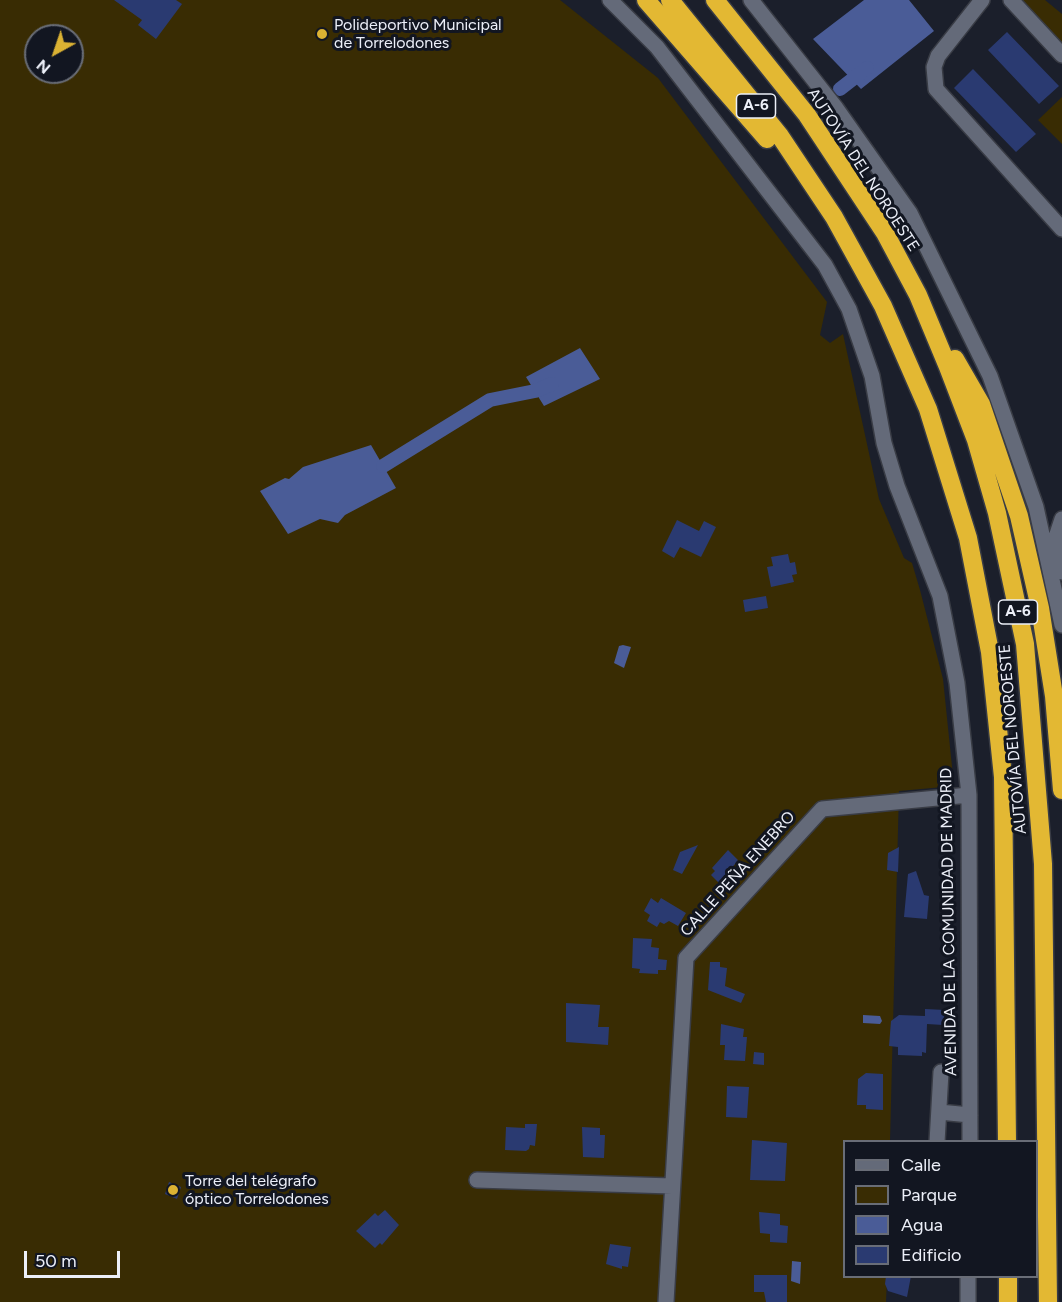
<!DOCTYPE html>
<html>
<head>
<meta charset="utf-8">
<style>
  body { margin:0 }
  #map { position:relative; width:1062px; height:1302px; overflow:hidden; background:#1b1f2b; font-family:Figtree,sans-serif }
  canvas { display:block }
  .legend { position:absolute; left:843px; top:1140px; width:195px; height:138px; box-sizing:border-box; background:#121621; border:2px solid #696d77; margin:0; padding:8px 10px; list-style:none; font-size:18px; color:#eceff8 }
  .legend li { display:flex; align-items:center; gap:12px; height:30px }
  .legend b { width:30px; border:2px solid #696d77 }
  .north { position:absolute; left:24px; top:24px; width:60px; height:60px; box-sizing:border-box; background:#121621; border:2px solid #696d77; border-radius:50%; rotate:220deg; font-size:16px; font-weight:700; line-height:24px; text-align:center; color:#eceff8 }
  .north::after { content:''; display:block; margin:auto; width:21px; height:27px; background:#dbb233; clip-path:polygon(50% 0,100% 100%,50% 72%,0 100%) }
  .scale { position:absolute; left:24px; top:1251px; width:96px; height:27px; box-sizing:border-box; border:3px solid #eceff8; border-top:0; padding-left:8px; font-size:18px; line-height:21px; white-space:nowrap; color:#eceff8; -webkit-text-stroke:4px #121621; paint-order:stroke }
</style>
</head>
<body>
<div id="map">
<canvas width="1062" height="1302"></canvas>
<ul class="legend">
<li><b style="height:8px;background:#646a79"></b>Calle</li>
<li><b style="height:16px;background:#392c03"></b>Parque</li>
<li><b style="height:16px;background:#4a5c97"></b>Agua</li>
<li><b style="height:16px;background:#2a3a71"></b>Edificio</li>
</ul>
<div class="north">N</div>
<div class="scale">50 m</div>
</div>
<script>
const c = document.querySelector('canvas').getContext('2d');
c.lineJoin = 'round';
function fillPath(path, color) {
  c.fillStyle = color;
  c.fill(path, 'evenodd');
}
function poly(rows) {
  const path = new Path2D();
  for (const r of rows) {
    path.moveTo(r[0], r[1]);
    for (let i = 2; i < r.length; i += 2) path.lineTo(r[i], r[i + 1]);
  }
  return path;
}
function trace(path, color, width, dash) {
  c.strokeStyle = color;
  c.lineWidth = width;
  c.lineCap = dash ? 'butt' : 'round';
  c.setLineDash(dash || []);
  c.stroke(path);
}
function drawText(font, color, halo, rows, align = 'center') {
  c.font = font + ' Figtree,sans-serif';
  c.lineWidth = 6;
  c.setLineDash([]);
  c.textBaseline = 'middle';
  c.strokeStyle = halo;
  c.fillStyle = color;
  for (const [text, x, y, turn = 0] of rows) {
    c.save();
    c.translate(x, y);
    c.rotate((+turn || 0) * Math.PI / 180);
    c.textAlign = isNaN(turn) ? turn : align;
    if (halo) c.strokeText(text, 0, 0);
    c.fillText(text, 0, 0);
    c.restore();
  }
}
fillPath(poly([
  [0,0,560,0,658,78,827,302,820,335,830,343,843,334,879,499,904,558,912,563,920,590,943,679,954,786,899,791,890,1141,844,1142,844,1276,887,1277,886,1302,0,1302],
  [36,36,72,36,72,72,36,72],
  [1022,0,1045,0,1062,14,1062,44],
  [1062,97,1062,144,1038,120]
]), '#392c03');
fillPath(poly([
  [864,0,909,0,934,31,861,89,813,39],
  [580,348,600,379,544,406,526,377],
  [371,445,396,488,345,515,338,523,320,519,288,534,260,491,285,478,289,479,303,467],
  [623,645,631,647,624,668,614,663,619,646],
  [863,1015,880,1016,882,1021,880,1024,863,1023],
  [792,1261,801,1262,800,1284,791,1281]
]), '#4a5c97');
trace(poly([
  [840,89,867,68],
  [383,466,490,400,535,391,552,384]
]), '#4a5c97', 14);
fillPath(poly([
  [114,0,176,0,182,4,156,39,138,25,142,20],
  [1007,32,1059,86,1039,104,988,50],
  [973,69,1036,134,1016,152,954,88],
  [677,520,699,531,704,521,716,527,701,557,680,547,674,558,662,551],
  [788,554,790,563,795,562,797,574,792,575,794,582,771,587,767,567,773,566,771,557],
  [766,596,768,608,745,612,743,600],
  [698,845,682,874,673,870,680,852],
  [899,847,898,872,887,870,888,853],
  [728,850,738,860,720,884,711,875,715,871,712,868],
  [916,871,924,895,929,896,927,919,904,917,908,874],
  [651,898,658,903,661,898,686,913,678,926,669,921,664,924,660,922,657,927,647,921,650,915,644,911],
  [633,938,652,939,651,947,659,948,658,959,667,960,666,970,658,970,658,974,639,973,640,969,632,968],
  [710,962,720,962,720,967,727,968,725,986,745,994,741,1003,708,990],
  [566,1003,600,1005,598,1027,609,1027,608,1045,566,1042],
  [925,1009,945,1010,943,1025,927,1024,926,1053,922,1052,922,1056,898,1055,898,1047,889,1046,891,1021,899,1015,925,1016],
  [721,1024,744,1029,743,1037,747,1037,745,1061,724,1060,725,1045,720,1045],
  [754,1052,764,1053,764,1065,753,1064],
  [866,1073,883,1074,883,1110,866,1109,866,1105,857,1105,858,1079],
  [727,1086,749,1087,747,1118,726,1117],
  [525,1124,537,1124,535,1146,530,1145,529,1149,526,1151,505,1150,506,1127,525,1128],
  [582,1127,600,1128,600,1135,605,1135,604,1158,583,1157],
  [752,1140,787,1143,785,1181,750,1180],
  [169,1182,181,1187,177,1199,165,1194],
  [385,1210,399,1225,382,1245,380,1243,375,1248,356,1231,375,1213,378,1216],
  [759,1212,780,1214,780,1225,788,1226,787,1243,770,1242,770,1234,760,1233],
  [610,1244,631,1247,628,1267,622,1266,622,1269,606,1264],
  [754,1275,787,1275,787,1302,766,1302,764,1292,754,1292],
  [886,1276,911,1276,907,1297,888,1291,885,1284]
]), '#2a3a71');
const minor = poly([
  [610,0,657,47,825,265,849,309,872,376,884,443,897,486,940,596,957,683,969,795,970,1142],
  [751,0,836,108,910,213,990,376,1036,507,1062,625],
  [982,0,938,56,934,67,936,89,1062,229],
  [1011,0,1062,55],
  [1062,519,1056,537,1062,572],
  [939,1112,970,1115],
  [937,1142,941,1072],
  [477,1180,672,1186],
  [666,1302,686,958,822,809,969,795],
  [968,1302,968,1276]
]);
const highway = poly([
  [646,0,767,139],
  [670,0,780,136,834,217,883,306,928,409,968,538,990,652,1003,777,1007,1142],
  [715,0,807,115,885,233,918,295,948,367,976,440,997,513,1025,644,1043,864,1048,1302],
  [955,359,981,404,1019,516,1040,608,1054,696,1062,790],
  [1008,1276,1008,1302]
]);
trace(minor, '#393c45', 18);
trace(highway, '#393c45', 21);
trace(minor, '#646a79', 15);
trace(highway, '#e3b833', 18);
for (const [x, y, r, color] of [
  [322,34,6,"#dbb233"],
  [173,1190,6,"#dbb233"]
]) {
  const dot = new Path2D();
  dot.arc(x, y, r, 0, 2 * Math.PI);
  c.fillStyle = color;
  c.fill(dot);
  trace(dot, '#121621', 2);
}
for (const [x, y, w] of [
  [756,106,39],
  [1018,612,39]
]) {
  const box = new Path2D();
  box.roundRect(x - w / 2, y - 12, w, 24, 4.5);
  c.fillStyle = '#121621';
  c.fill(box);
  trace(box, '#eceff8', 1.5);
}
drawText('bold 15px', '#eceff8', null, [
  ["A-6",756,106],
  ["A-6",1018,612]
]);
drawText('16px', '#eceff8', '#121621', [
  ["Polideportivo Municipal",334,25],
  ["de Torrelodones",334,43],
  ["Torre del telégrafo",185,1181],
  ["óptico Torrelodones",185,1199]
], 'left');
drawText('16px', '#eceff8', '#121621', [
  ["AUTOVÍA DEL NOROESTE",863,170,57],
  ["AUTOVÍA DEL NOROESTE",1013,739,-95],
  ["CALLE PEÑA ENEBRO",738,874,-48],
  ["AVENIDA DE LA COMUNIDAD DE MADRID",949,922,-91]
]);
</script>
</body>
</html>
